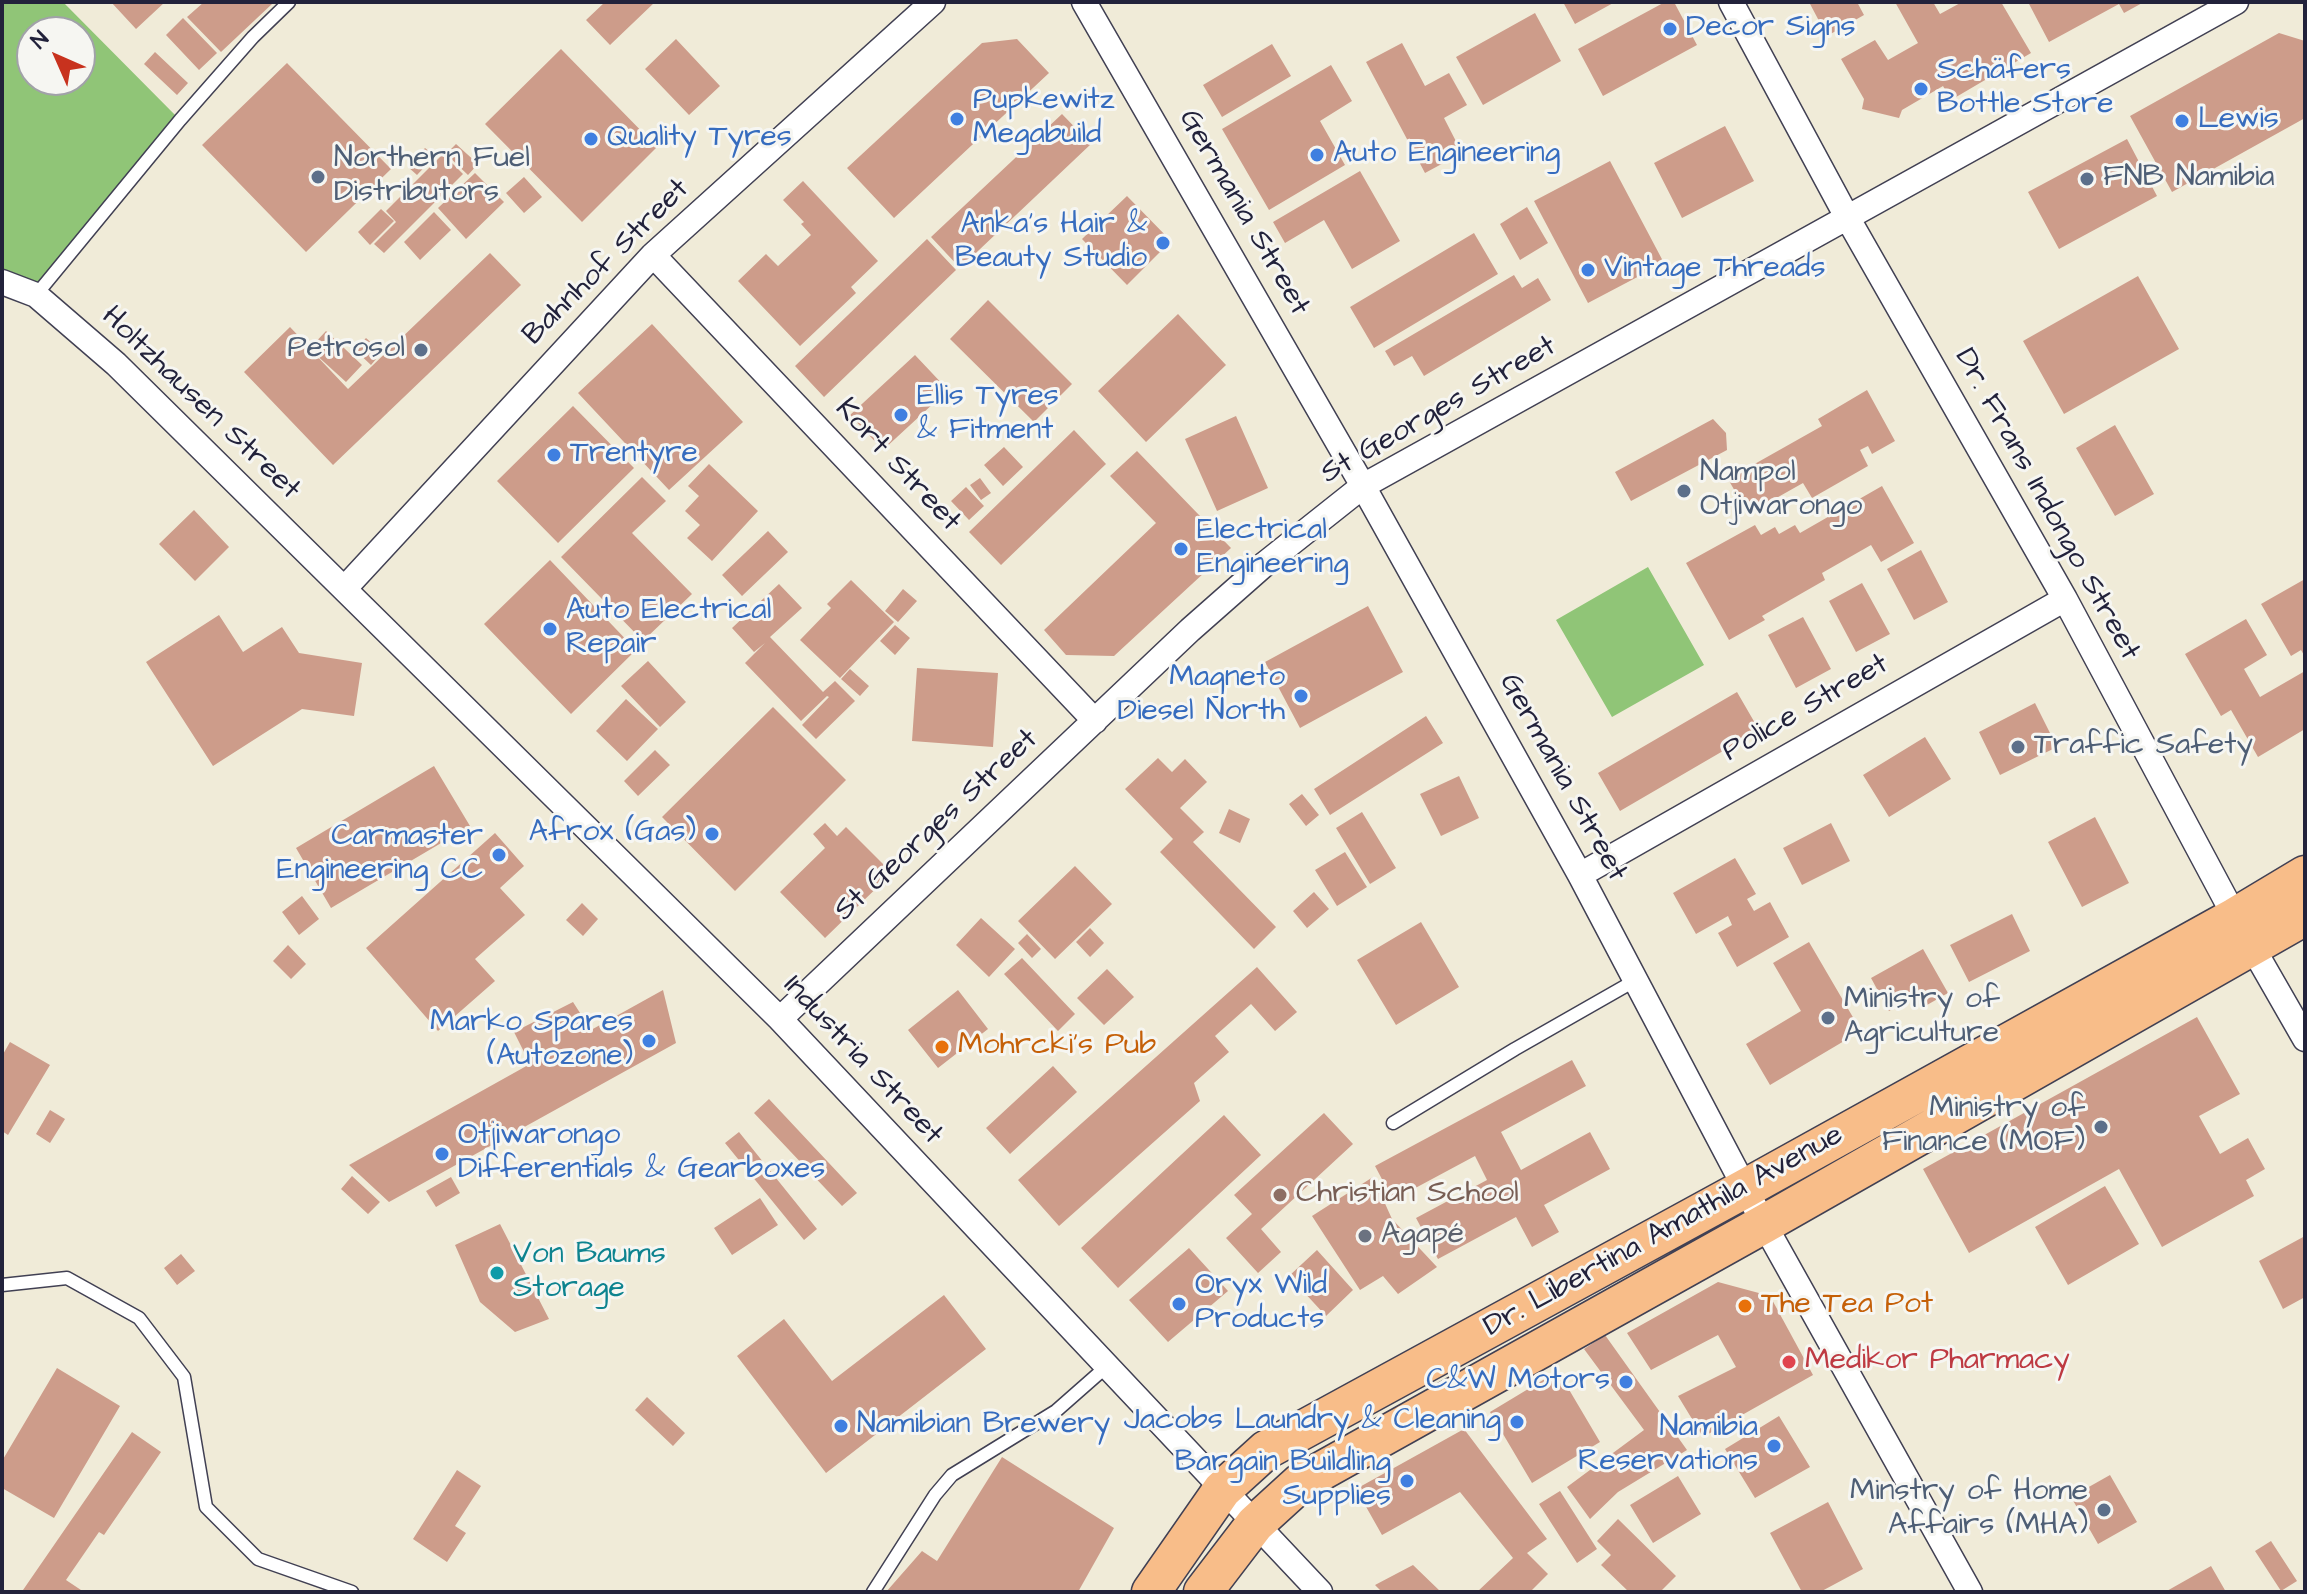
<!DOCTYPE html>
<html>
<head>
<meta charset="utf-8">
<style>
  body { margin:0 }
  #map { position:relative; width:2307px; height:1594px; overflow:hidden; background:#f0ebd8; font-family:"Architects Daughter",sans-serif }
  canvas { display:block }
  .frame { position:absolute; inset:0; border:4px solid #22223b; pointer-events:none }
  .north { position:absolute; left:16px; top:16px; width:80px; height:80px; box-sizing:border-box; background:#f6f6f2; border:2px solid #a1a1a9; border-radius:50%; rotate:315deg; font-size:22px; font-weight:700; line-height:32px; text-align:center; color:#22223b }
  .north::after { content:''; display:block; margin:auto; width:28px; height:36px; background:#c8321e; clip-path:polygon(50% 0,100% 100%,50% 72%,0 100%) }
</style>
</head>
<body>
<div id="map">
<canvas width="2307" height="1594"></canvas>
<div class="frame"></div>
<div class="north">N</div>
</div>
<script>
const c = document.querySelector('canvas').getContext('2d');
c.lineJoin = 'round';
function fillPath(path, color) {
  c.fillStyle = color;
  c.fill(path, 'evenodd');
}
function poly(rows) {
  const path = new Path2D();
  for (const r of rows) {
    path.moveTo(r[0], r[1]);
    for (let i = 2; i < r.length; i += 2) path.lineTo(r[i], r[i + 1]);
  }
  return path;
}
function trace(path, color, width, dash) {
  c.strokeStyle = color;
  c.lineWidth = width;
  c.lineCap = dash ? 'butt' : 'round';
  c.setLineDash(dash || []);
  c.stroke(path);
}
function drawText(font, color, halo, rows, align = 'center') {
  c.font = font + ' "Architects Daughter",sans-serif';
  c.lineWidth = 6;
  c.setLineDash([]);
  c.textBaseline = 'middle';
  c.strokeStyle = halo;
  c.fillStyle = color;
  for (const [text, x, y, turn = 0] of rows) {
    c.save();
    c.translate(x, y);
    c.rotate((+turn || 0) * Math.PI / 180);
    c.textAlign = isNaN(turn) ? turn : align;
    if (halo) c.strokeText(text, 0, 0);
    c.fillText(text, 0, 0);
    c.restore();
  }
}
fillPath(poly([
  [2,2,63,2,180,120,36,295,2,282],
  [32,32,80,32,80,80,32,80],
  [1648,567,1704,665,1612,717,1556,620]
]), '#90c577');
fillPath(poly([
  [111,2,165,2,136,29],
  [204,2,271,2,272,4,221,52,187,17],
  [605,2,655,2,610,45,586,20],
  [1563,2,1615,2,1575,24],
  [1665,2,1674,2,1697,45,1603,96,1578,49],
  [1809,2,1857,2,1864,15,1827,36],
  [1895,2,1933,2,1940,14,1962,2,2001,2,2031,53,1951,100,1943,86,1902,110,1899,118,1862,109,1864,99,1841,59,1875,40,1888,60,1918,43],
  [2028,2,2144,2,2124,13,2119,4,2049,42],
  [1535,13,1561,61,1483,105,1456,57],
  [183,18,217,53,199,70,166,35],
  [2279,33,2305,41,2305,118,2172,192,2130,116],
  [676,39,720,86,689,115,645,69],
  [1017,39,1049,73,894,218,847,168,982,43],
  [1402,43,1425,86,1449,73,1467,105,1444,118,1462,153,1425,173,1366,62],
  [1272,44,1291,76,1222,117,1203,85],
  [561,49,657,147,582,222,485,124],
  [155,52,188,83,177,95,144,64],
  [287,63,391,169,306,252,202,145],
  [1331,65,1352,101,1320,121,1345,165,1269,210,1222,129],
  [1062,114,1091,144,960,268,931,237],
  [1725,126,1754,181,1682,218,1654,163],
  [2127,139,2157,196,2059,249,2028,192],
  [456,144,478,164,468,175,446,154],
  [425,148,435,156,417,175,408,167],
  [443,154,463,174,384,253,374,244,396,222,386,211],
  [1610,161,1664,263,1588,303,1534,201],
  [1360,171,1400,241,1352,269,1324,220,1285,243,1273,222],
  [475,173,504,202,466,239,438,208],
  [524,177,542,197,524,213,506,193],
  [803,181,878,261,851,287,856,293,800,346,738,281,766,254,778,266,811,235,801,224,804,222,783,200],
  [1127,196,1171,241,1127,285,1082,239],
  [1527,207,1548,243,1520,260,1500,224],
  [381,209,394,221,370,245,358,232],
  [434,212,451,230,420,260,404,242],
  [1474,233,1498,274,1374,348,1350,307],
  [927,239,956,270,824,397,795,366],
  [490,253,521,285,333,465,244,372,290,327,310,348,326,331,362,365,346,382,313,352,348,389],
  [1514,275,1522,288,1538,278,1551,300,1424,376,1412,356,1394,366,1385,351],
  [2138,276,2179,349,2064,414,2023,341],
  [988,300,1072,384,1034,422,950,339],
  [1178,314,1226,365,1146,442,1098,391],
  [652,324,743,422,669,490,578,393],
  [366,338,382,352,371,365,355,350],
  [915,355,948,390,883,450,850,415],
  [1867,390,1895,441,1872,454,1868,446,1860,450,1868,466,1812,498,1803,483,1748,514,1728,479,1822,426,1818,419],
  [573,406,634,468,558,543,497,481],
  [1236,416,1268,488,1217,511,1185,439],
  [1713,419,1726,433,1727,450,1631,501,1615,472],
  [2115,425,2154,494,2115,516,2076,448],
  [1074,430,1106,464,1001,565,969,532],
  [1004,447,1023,467,1003,486,984,465],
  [1137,451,1231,548,1114,656,1066,655,1044,630,1156,523,1110,476],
  [709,464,758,511,712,561,687,538,700,525,685,511,699,496,688,486],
  [642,477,666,501,632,533,692,594,643,641,561,557],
  [980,478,991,493,981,500,970,485],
  [1882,486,1914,543,1881,562,1871,545,1822,573,1825,580,1762,616,1765,620,1729,640,1686,563,1755,525,1761,535,1775,527,1779,534,1795,525,1800,533],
  [966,487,984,506,969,520,951,501],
  [194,510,229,547,195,581,159,544],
  [768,531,788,552,742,596,722,575],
  [1921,550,1948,602,1914,620,1887,569],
  [550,560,636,650,571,714,484,624],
  [2305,579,2305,657,2301,650,2291,656,2261,604],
  [851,580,894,622,840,678,800,640,831,608,827,604],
  [1862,583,1890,634,1856,652,1829,601],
  [779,584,802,608,770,637,823,692,835,681,855,701,816,739,802,725,829,697,827,696,801,721,745,663,765,643,754,652,732,628],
  [903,589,917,601,898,622,885,611],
  [1368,606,1403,672,1300,728,1265,662],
  [219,615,243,652,282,627,299,653,362,663,354,716,302,709,213,766,146,662],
  [1803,617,1831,669,1796,688,1768,635],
  [2246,619,2267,655,2244,669,2260,697,2305,671,2305,729,2258,757,2231,710,2221,716,2185,654],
  [895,625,910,638,895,655,880,641],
  [648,661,686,702,660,727,621,686],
  [917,668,998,673,993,747,912,741],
  [850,669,869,686,860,696,841,679],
  [1737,692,1759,730,1620,811,1598,773],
  [626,699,658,729,627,761,596,731],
  [2035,703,2057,747,2000,775,1979,732],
  [773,707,846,780,735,891,662,817],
  [1426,716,1443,743,1330,815,1314,789],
  [1925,737,1951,779,1889,817,1863,775],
  [655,750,670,765,638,796,624,781],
  [1158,758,1172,772,1185,759,1207,782,1180,808,1204,832,1193,842,1276,927,1254,949,1160,852,1173,839,1125,789],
  [434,766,470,826,331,908,296,848],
  [1459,776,1479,818,1441,836,1420,794],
  [1302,794,1319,815,1306,826,1289,804],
  [1229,809,1250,819,1240,843,1219,833],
  [1362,812,1396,868,1370,884,1336,828],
  [2095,817,2129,883,2082,907,2048,842],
  [825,823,837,836,846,827,892,873,825,938,780,892,825,848,813,834],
  [1831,823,1850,861,1802,885,1783,848],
  [495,833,524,866,500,888,525,915,475,959,495,981,438,1031,366,948],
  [1345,852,1367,887,1337,906,1315,870],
  [1735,858,1756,894,1747,899,1754,911,1770,902,1789,937,1737,967,1718,933,1732,925,1728,916,1696,934,1673,893],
  [1075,866,1112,904,1055,959,1018,921],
  [1314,892,1329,909,1307,928,1293,911],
  [302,896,319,919,299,935,282,912],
  [582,903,598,919,583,936,566,920],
  [2012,914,2030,951,1969,982,1950,945],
  [981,918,1015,949,989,977,956,945],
  [1421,922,1459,987,1396,1025,1357,960],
  [1090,928,1104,943,1090,957,1076,942],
  [1027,934,1041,949,1032,958,1018,943],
  [1809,942,1861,1031,1770,1085,1746,1044,1801,1011,1773,963],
  [288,945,306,964,291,979,273,961],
  [1923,949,1948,993,1927,1005,1920,993,1889,1011,1871,978],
  [1022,958,1075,1014,1058,1031,1004,974],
  [1257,967,1297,1012,1275,1031,1251,1004,1215,1036,1229,1052,1194,1083,1200,1101,1059,1226,1018,1180],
  [1107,969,1134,997,1104,1025,1077,998],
  [663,990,676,1043,389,1202,349,1165,530,1064,514,1032,573,1002,591,1030],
  [958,990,988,1029,938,1068,908,1030],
  [2197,1017,2240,1094,2199,1116,2220,1154,2248,1138,2265,1169,2246,1180,2254,1196,2162,1247,2119,1169,1969,1253,1923,1169],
  [10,1042,50,1065,8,1135,2,1131,2,1056],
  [1572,1060,1586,1086,1501,1132,1521,1170,1590,1132,1610,1169,1544,1205,1559,1232,1532,1247,1516,1217,1438,1259,1416,1218,1487,1180,1475,1156,1393,1200,1375,1166],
  [1053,1066,1077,1092,1010,1154,986,1128],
  [769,1099,857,1193,842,1206,754,1113],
  [50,1110,65,1119,50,1143,36,1134],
  [1324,1113,1353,1144,1261,1229,1281,1252,1258,1273,1226,1238,1252,1214,1234,1195],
  [1224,1115,1261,1155,1118,1288,1081,1248],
  [739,1132,817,1229,804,1240,725,1143],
  [352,1176,380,1202,368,1214,341,1189],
  [451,1177,460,1193,436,1207,426,1191],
  [1373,1177,1392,1219,1437,1267,1398,1294,1383,1276,1360,1290,1312,1216],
  [2105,1186,2139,1244,2068,1285,2035,1227],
  [760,1198,778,1225,732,1255,714,1228],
  [500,1224,549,1319,515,1332,480,1302,455,1245],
  [2305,1236,2305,1297,2283,1309,2259,1261],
  [1189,1248,1228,1291,1168,1342,1129,1300],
  [1317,1250,1353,1290,1326,1316,1289,1276],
  [181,1254,195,1271,177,1285,164,1268],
  [1718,1282,1770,1296,1813,1375,1703,1437,1678,1396,1736,1367,1718,1335,1651,1370,1627,1333],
  [944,1295,986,1349,826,1473,737,1356,784,1319,832,1381],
  [1605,1335,1687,1450,1618,1492,1590,1519,1567,1487,1644,1430,1584,1349],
  [57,1368,120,1406,54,1518,2,1488,2,1461],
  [1558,1371,1600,1442,1532,1483,1490,1412],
  [647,1397,685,1433,673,1446,635,1410],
  [1779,1416,1810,1467,1755,1498,1725,1449],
  [1464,1429,1547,1539,1527,1553,1548,1574,1530,1592,1477,1592,1513,1558,1460,1492,1382,1535,1356,1489],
  [132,1432,161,1452,104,1535,99,1532,66,1580,81,1590,79,1592,26,1592,23,1590],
  [1002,1457,1114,1528,1078,1592,886,1592,922,1551,937,1561],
  [457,1470,481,1486,455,1526,466,1533,447,1562,413,1539],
  [2110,1475,2137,1522,2098,1544,2071,1497],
  [1678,1476,1701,1514,1653,1543,1630,1505],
  [1560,1491,1597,1549,1577,1563,1539,1504],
  [1828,1502,1863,1569,1820,1592,1802,1592,1770,1533],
  [1618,1519,1676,1576,1660,1592,1629,1592,1601,1565,1611,1555,1597,1541],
  [2271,1541,2297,1581,2281,1591,2255,1551],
  [1413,1565,1441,1592,1382,1592,1375,1585],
  [2211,1566,2226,1592,2165,1592]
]), '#cd9c8a');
const lane = poly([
  [36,295,180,120,253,37,289,2],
  [1393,1123,1515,1049,1636,980],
  [2,1285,67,1278,139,1318,184,1377,206,1507,258,1559,352,1592],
  [873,1592,935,1495,952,1475,1056,1411,1106,1367]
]);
const street = poly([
  [1084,2,1363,486,1580,875,1764,1224,1970,1592],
  [1731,2,1847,217,2065,599,2235,917,2305,1039],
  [653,255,1095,721],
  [2,282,36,295,116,364,780,1019,1320,1592],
  [345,588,653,255,933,2],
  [1580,875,2065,599],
  [780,1019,1190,630,1266,563,1363,486,2236,2]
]);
const primary = poly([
  [1151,1592,1222,1490,1266,1450,1746,1188,2235,917,2305,875],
  [1203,1592,1255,1524,1300,1483,1764,1224,2305,916]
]);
trace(lane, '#414053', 15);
trace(street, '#414053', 27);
trace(primary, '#414053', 41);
trace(lane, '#fff', 12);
trace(street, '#fff', 24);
trace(primary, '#f8bd89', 38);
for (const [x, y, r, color] of [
  [1670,29,8,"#3f7fe0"],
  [1921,89,8,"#3f7fe0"],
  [957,119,8,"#3f7fe0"],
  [2182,121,8,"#3f7fe0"],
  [591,139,8,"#3f7fe0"],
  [1317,155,8,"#3f7fe0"],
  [318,177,8,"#5c6f8a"],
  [2087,179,8,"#5c6f8a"],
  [1163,243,8,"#3f7fe0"],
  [1588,270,8,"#3f7fe0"],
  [421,350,8,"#5c6f8a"],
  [901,415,8,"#3f7fe0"],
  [554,455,8,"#3f7fe0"],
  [1684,491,8,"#5c6f8a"],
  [1181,549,8,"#3f7fe0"],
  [550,629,8,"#3f7fe0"],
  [1301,696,8,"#3f7fe0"],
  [2018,747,8,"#5c6f8a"],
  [712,834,8,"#3f7fe0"],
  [499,855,8,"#3f7fe0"],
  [1828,1018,8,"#5c6f8a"],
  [649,1041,8,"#3f7fe0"],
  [942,1047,8,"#e8710a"],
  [2101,1127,8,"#5c6f8a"],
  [442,1154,8,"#3f7fe0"],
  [1280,1195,8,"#8d6e63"],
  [1365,1236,8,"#6b7280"],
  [497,1273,8,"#0f9aa8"],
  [1179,1304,8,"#3f7fe0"],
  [1745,1306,8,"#e8710a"],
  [1789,1362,8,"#e0444e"],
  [1626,1382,8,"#3f7fe0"],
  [1517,1422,8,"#3f7fe0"],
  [841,1426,8,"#3f7fe0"],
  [1774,1446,8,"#3f7fe0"],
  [1407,1481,8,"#3f7fe0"],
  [2104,1510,8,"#5c6f8a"]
]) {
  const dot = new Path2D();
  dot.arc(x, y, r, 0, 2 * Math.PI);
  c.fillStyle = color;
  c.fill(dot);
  trace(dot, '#f6f6f2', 3);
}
drawText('30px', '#366cbe', '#f6f6f2', [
  ["Decor Signs",1686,29],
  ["Schäfers",1937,72],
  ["Bottle Store",1937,106],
  ["Pupkewitz",973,102],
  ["Megabuild",973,136],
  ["Lewis",2198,121],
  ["Quality Tyres",607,139],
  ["Auto Engineering",1333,155],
  ["Anka's Hair &",1147,226,"right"],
  ["Beauty Studio",1147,260,"right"],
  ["Vintage Threads",1604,270],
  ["Ellis Tyres",917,398],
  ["& Fitment",917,432],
  ["Trentyre",570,455],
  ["Electrical",1197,532],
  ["Engineering",1197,566],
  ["Auto Electrical",566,612],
  ["Repair",566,646],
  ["Magneto",1285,679,"right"],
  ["Diesel North",1285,713,"right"],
  ["Afrox (Gas)",696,834,"right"],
  ["Carmaster",483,838,"right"],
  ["Engineering CC",483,872,"right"],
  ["Marko Spares",633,1024,"right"],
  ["(Autozone)",633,1058,"right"],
  ["Otjiwarongo",458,1137],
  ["Differentials & Gearboxes",458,1171],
  ["Oryx Wild",1195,1287],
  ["Products",1195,1321],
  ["C&W Motors",1610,1382,"right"],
  ["Jacobs Laundry & Cleaning",1501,1422,"right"],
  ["Namibian Brewery",857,1426],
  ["Namibia",1758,1429,"right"],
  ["Reservations",1758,1463,"right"],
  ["Bargain Buildling",1391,1464,"right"],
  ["Supplies",1391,1498,"right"]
], 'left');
drawText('30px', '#4e5e75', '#f6f6f2', [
  ["Northern Fuel",334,160],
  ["Distributors",334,194],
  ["FNB Namibia",2103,179],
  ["Petrosol",405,350,"right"],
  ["Nampol",1700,474],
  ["Otjiwarongo",1700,508],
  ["Traffic Safety",2034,747],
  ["Ministry of",1844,1001],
  ["Agriculture",1844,1035],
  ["Ministry of",2085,1110,"right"],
  ["Finance (MOF)",2085,1144,"right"],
  ["Minstry of Home",2088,1493,"right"],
  ["Affairs (MHA)",2088,1527,"right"]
], 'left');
drawText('30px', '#22223b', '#f6f6f2', [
  ["Germania Street",1243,213,60],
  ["Bahnhof Street",607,263,-45],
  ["Holtzhausen Street",200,404,44],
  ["St Georges Street",1439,411,-30],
  ["Kort Street",897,466,47],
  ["Dr. Frans Indongo Street",2046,505,61],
  ["Police Street",1806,709,-30],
  ["Germania Street",1562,778,61],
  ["St Georges Street",937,826,-43],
  ["Industria Street",862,1061,47],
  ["Dr. Libertina Amathila Avenue",1664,1232,-29]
]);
drawText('30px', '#c56008', '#f6f6f2', [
  ["Mohrcki's Pub",958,1047],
  ["The Tea Pot",1761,1306]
], 'left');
drawText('30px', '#785e54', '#f6f6f2', [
  ["Christian School",1296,1195]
], 'left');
drawText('30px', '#5b616d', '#f6f6f2', [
  ["Agapé",1381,1236]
], 'left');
drawText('30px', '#0d838f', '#f6f6f2', [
  ["Von Baums",513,1256],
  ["Storage",513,1290]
], 'left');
drawText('30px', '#be3a42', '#f6f6f2', [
  ["Medikor Pharmacy",1805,1362]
], 'left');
</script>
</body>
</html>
